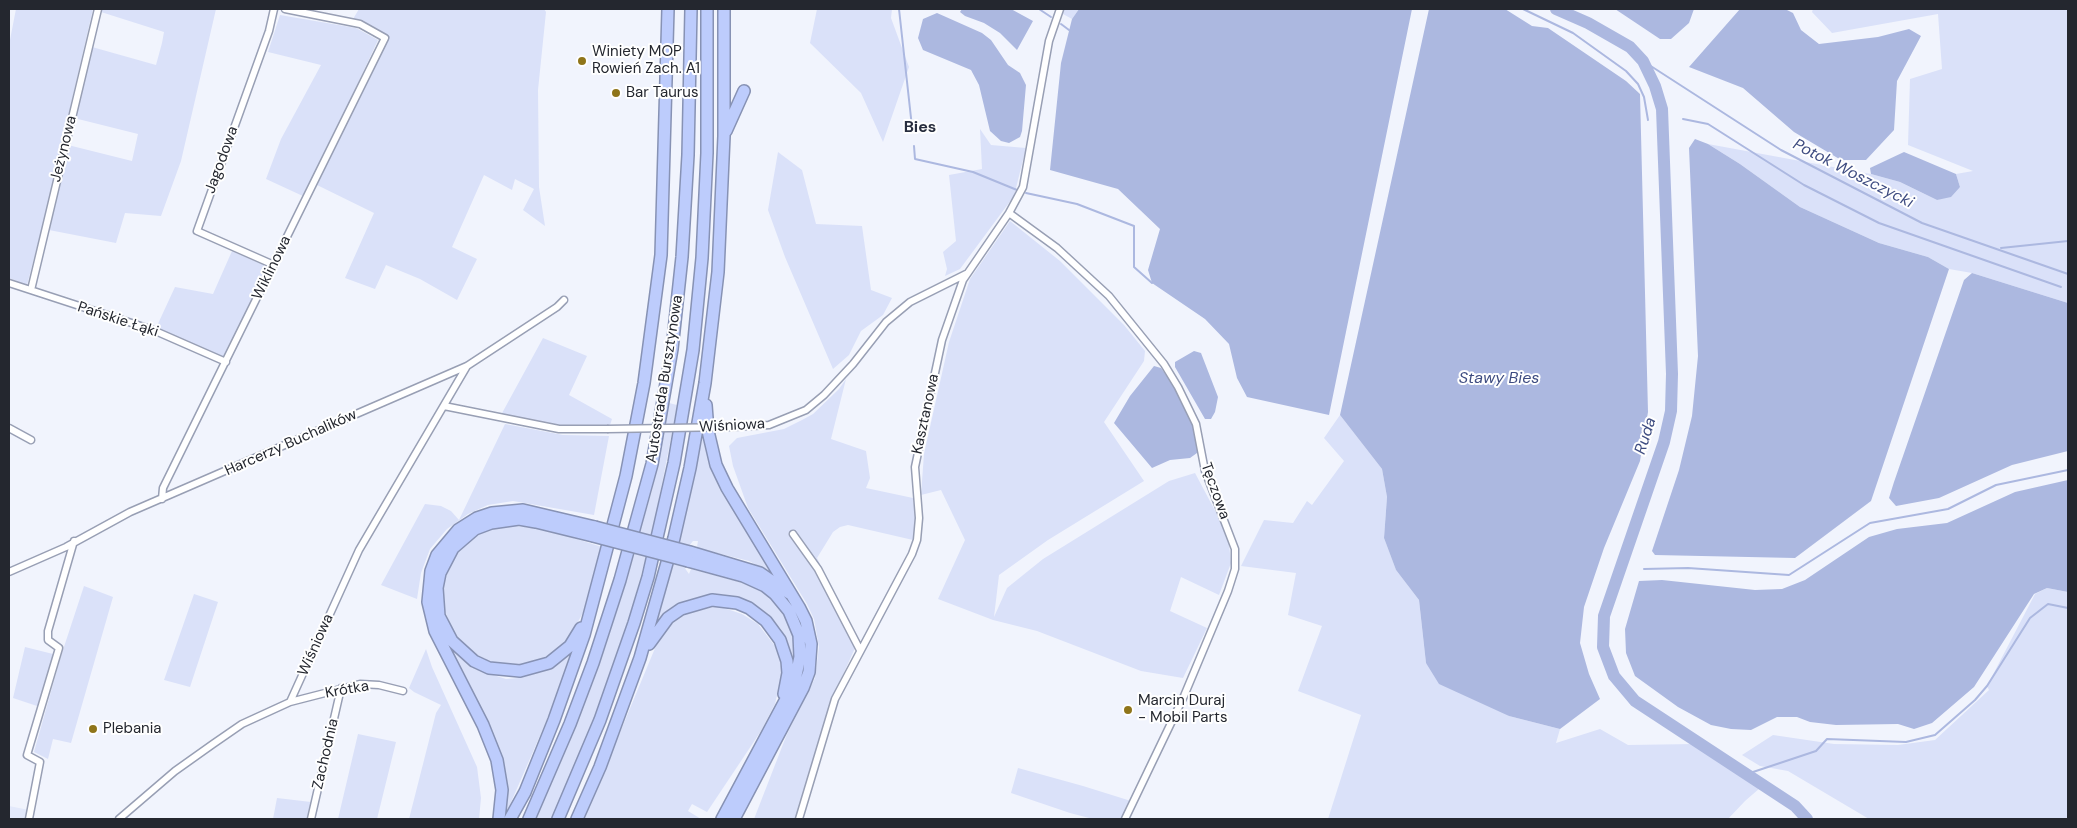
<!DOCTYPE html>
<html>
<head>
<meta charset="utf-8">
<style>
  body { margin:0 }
  #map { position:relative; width:2077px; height:828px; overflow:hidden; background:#f1f4fd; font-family:"DM Sans",sans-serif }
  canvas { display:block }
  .frame { position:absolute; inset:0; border:10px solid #24272f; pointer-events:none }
</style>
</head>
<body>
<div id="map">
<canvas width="2077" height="828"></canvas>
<div class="frame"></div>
</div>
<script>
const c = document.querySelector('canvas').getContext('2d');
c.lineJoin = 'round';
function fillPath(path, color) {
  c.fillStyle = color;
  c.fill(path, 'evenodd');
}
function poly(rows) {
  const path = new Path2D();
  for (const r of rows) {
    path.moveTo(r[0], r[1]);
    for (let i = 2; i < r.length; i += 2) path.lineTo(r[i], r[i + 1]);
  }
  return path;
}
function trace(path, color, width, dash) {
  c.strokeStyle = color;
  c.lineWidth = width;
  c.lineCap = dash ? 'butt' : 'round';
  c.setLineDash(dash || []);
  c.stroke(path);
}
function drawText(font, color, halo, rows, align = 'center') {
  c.font = font + ' "DM Sans",sans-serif';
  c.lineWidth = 4;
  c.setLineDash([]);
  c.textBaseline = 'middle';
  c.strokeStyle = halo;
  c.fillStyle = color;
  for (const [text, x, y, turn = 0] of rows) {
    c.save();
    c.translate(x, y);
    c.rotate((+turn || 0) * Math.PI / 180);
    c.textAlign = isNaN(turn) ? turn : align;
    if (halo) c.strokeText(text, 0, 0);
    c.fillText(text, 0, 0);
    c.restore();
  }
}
fillPath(poly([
  [9,806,29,810,27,819,9,819]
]), '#e3e9fb');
fillPath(poly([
  [16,9,93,9,44,220,27,285,9,278,9,45],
  [102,9,216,9,181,161,161,216,125,213,116,243,49,230,68,145,132,161,138,134,74,118,92,47,156,65,162,43,164,32,101,12],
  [359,9,544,9,546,12,538,90,539,187,545,226,523,210,534,189,515,179,512,190,484,175,452,247,477,259,457,300,420,279,386,265,375,289,345,278,374,213,317,185,386,41,366,25,353,19],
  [817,9,892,9,891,18,909,67,883,142,861,93,810,43],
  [1054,9,1079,9,1072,19],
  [1813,9,2068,9,2068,303,1972,273,1949,269,1928,257,1879,243,1800,207,1740,164,1708,144,1871,174,1900,182,1937,200,1960,187,1956,174,1973,171,1908,145,1910,79,1942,69,1938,14,1832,33,1812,12],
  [280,15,356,28,378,40,305,197,266,179,281,139,321,65,268,52],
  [980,129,991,145,1026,148,1014,196,960,269,945,276,947,269,943,252,956,241,949,175,982,169],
  [778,152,802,170,816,224,862,226,871,290,892,298,883,315,861,331,849,355,833,369,785,257,768,210],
  [1010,221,1060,261,1124,325,1145,351,1144,361,1104,422,1144,481,1048,540,999,575,994,617,1007,588,1043,559,1169,481,1195,473,1228,535,1231,563,1219,595,1181,577,1170,611,1207,628,1183,678,1141,671,1037,631,993,620,938,599,965,540,941,490,921,495,924,454,949,342,970,279],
  [232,251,264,265,269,271,225,358,156,328,175,287,213,294],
  [543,338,587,356,569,395,612,419,610,425,551,425,501,415],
  [846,379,831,439,866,451,870,478,866,488,913,498,916,522,913,540,848,525,840,527,833,532,817,558,855,637,859,639,829,706,795,819,754,819,787,734,815,678,819,647,814,619,807,604,748,508,733,466,729,446,737,438,784,429,802,420,813,414,839,389],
  [669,403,677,405,671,438,652,534,625,635,599,710,552,819,534,819,550,784,583,704,622,589,652,491],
  [1340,415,1382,469,1387,497,1384,538,1396,570,1419,600,1426,663,1509,716,1560,729,1556,743,1600,729,1628,745,1694,744,1760,788,1745,801,1728,819,1328,819,1361,715,1298,691,1322,626,1288,615,1296,573,1241,566,1264,520,1293,523,1307,501,1312,505,1344,461,1324,438],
  [505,424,563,435,609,436,594,515,513,501,488,505,468,514,447,529,430,549,421,573,417,599,381,585,425,504,441,506,451,511,459,520],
  [703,436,712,470,720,490,775,575,749,561,701,549,697,547,698,541,693,541,689,546,678,542],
  [509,525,548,530,602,547,585,609,568,640,556,652,527,665,509,666,493,663,466,649,455,637,444,608,444,581,456,554,480,533],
  [673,564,684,567,689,574,691,569,743,583,763,592,772,599,780,608,792,630,794,653,791,670,789,650,781,629,768,614,741,598,720,594,693,599,669,610,656,623],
  [84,586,113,597,71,743,53,739,48,759,34,752,61,656],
  [2047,588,2068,592,2068,819,1869,819,1788,771,1760,766,1742,755,1773,735,1834,744,1898,745,1935,740,1989,690,1987,686,2035,594],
  [194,594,218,602,190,687,164,680],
  [718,606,742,614,758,624,778,650,782,672,780,683,775,704,761,731,707,812,692,804,688,811,701,819,584,819,658,641,669,626,687,613],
  [25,647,53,654,40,707,13,698],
  [426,649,432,667,477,767,481,798,479,819,409,819,436,713,441,705,414,692,409,688],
  [451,649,475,669,506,679,518,678,518,676,550,668,571,653,549,715,505,816,507,788,501,754],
  [358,734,396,742,377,819,338,819],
  [1018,768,1083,786,1131,801,1122,819,1093,819,1070,813,1011,793],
  [277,798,311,802,307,819,273,819]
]), '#dae1f9');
fillPath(poly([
  [962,9,1011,9,1033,21,1017,50,1000,33,984,23,965,16,960,12],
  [1079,9,1412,9,1329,415,1247,397,1237,378,1229,344,1205,319,1152,283,1148,270,1160,229,1118,189,1050,170,1061,63,1072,19],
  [1429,9,1505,9,1532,26,1548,28,1626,81,1640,94,1648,412,1640,461,1604,548,1584,607,1580,643,1589,674,1600,699,1560,729,1509,716,1439,684,1426,663,1419,600,1396,570,1384,538,1387,497,1382,469,1340,415],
  [1615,9,1694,9,1689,23,1671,39,1660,39],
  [1740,9,1785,9,1793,13,1801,30,1819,44,1878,37,1909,29,1921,36,1897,81,1894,130,1866,160,1841,160,1794,132,1743,88,1689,67],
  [937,13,982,33,991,40,1008,65,1020,73,1026,85,1022,131,1020,137,1009,143,1001,141,990,131,979,85,971,70,923,50,918,38,923,19],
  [1695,139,1708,144,1740,164,1800,207,1879,243,1928,257,1949,269,1871,501,1795,558,1655,555,1652,551,1679,470,1692,416,1698,356,1689,148],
  [1904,152,1956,174,1960,187,1951,197,1937,200,1900,182,1871,174,1870,168],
  [1972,273,2068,303,2068,451,2012,465,1939,498,1896,506,1889,498,1894,482,1964,280],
  [1194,351,1201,353,1218,397,1215,412,1211,419,1205,419,1175,367,1175,362],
  [1154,366,1161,368,1174,386,1192,421,1197,441,1197,453,1190,458,1170,460,1152,468,1114,423,1130,396],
  [2068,480,2068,592,2047,588,2034,594,1974,687,1932,723,1914,729,1898,724,1836,725,1810,722,1797,717,1777,717,1751,730,1731,729,1711,725,1678,707,1635,676,1626,653,1625,629,1639,581,1662,580,1755,590,1782,589,1805,580,1869,537,1897,529,1947,523,2015,492]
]), '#acb8e0');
trace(poly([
  [899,9,912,127],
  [1039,9,1051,17],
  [1523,9,1573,33,1626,71,1638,84,1644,97,1648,120],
  [1061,24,1069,30],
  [1643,61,1781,150,1922,223,2068,274],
  [1683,119,1708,124,1804,185,1879,223,2061,287],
  [914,146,915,159,973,172,1017,190],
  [1026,193,1077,204,1134,226,1134,267,1152,283],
  [2001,248,2068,241],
  [1644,569,1688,568,1789,575,1870,523,1948,509,1996,485,2068,470],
  [1747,774,1816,751,1827,739,1906,742,1935,735,1975,700,1987,686,2030,618,2048,604,2068,608]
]), '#acb8e0', 2);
trace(poly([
  [1556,9,1588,23,1630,47,1643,61,1655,86,1662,109,1672,374,1671,411,1664,442,1604,616,1603,647,1614,676,1635,701,1795,806,1807,819]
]), '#acb8e0', 12);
const street = poly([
  [274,9,269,31,197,231,274,265],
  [1009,213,1057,248,1109,296,1164,364,1178,387,1196,424,1205,471,1235,549,1235,569,1228,591,1184,696,1125,819],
  [9,283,153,330,226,362],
  [31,290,98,9],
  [444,406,559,429,607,429],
  [731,427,769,425,806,410,824,395,853,364,886,322,910,302,966,274],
  [9,428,31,440],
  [162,499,163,488,385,38,360,24,285,9],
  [793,534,818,569,860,650],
  [9,572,66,547,130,512,467,366,557,307,564,300],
  [290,702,360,684,379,685,403,691],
  [29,819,40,762,27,755,59,648,48,640,48,631,74,541],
  [119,819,175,771,213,744,242,724,290,702,359,550,467,366],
  [311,819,341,688],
  [799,819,835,699,912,554,917,540,919,518,915,467,942,340,963,280,1009,213,1023,187,1049,41,1060,9]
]);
const highway = poly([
  [726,131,744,91],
  [706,405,708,431,716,465,727,488,799,607,806,621,811,644,809,672,803,688,734,819],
  [690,552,760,573,789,593],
  [688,561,743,576,765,586,775,594,789,611,799,635,800,657,794,684,722,819],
  [581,628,570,646,549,663,520,671,489,668,474,661,452,641,439,616,437,588,440,573,453,548,475,529,491,523,519,519,536,522,593,536],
  [649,644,668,618,681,609,712,600,737,603,749,608,766,621,780,640,787,661,788,673,784,694],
  [499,819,502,790,497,760,483,725,435,631,428,602,431,571,437,555,458,530,477,518,492,513,523,510,595,527],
  [510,819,525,792,554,720,584,635,626,476,644,383,661,255,668,9],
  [529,819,570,724,593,663,620,580,652,464,672,349,682,257,688,155,691,9],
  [558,819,600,720,634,623,648,577,674,463,693,350,702,258,707,153,707,9],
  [577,819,600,767,640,658,674,538,690,468,705,383,718,272,724,136,724,9]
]);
trace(street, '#989fb4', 9);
trace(highway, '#8792b4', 14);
trace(street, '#fff', 6);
trace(highway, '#bdccfc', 11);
const streetBridge = poly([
  [607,429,731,427]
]);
const highwayBridge = poly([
  [595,527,690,552],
  [593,536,688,561]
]);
trace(streetBridge, '#989fb4', 9, []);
trace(highwayBridge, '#8792b4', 14, []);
trace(streetBridge, '#fff', 6);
trace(highwayBridge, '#bdccfc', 11);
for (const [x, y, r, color] of [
  [582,61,5,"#8f751a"],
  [616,93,5,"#8f751a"],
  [1128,710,5,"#8f751a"],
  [93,729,5,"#8f751a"]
]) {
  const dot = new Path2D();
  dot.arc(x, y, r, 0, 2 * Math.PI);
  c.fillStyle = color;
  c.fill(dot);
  trace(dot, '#fff', 2);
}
drawText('15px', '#24272f', '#fff', [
  ["Winiety MOP",592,52],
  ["Rowień Zach. A1",592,69],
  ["Bar Taurus",626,93],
  ["Marcin Duraj",1138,701],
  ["- Mobil Parts",1138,718],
  ["Plebania",103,729]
], 'left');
drawText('15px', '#24272f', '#fff', [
  ["Jeżynowa",64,149,-76],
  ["Jagodowa",222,160,-70],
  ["Wiklinowa",272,268,-64],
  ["Pańskie Łąki",118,320,18],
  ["Autostrada Bursztynowa",665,379,-81],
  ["Kasztanowa",926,414,-78],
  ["Wiśniowa",732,426,-3],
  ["Harcerzy Buchalików",291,443,-24],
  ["Tęczowa",1215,491,70],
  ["Wiśniowa",316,645,-66],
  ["Krótka",347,690,-10],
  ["Zachodnia",326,754,-77]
]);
drawText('bold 16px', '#282e3f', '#fff', [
  ["Bies",920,128]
]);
drawText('italic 16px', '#3e4c81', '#fff', [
  ["Potok Woszczycki",1853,174,27],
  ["Stawy Bies",1499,379],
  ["Ruda",1646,436,-72]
]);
</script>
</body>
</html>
